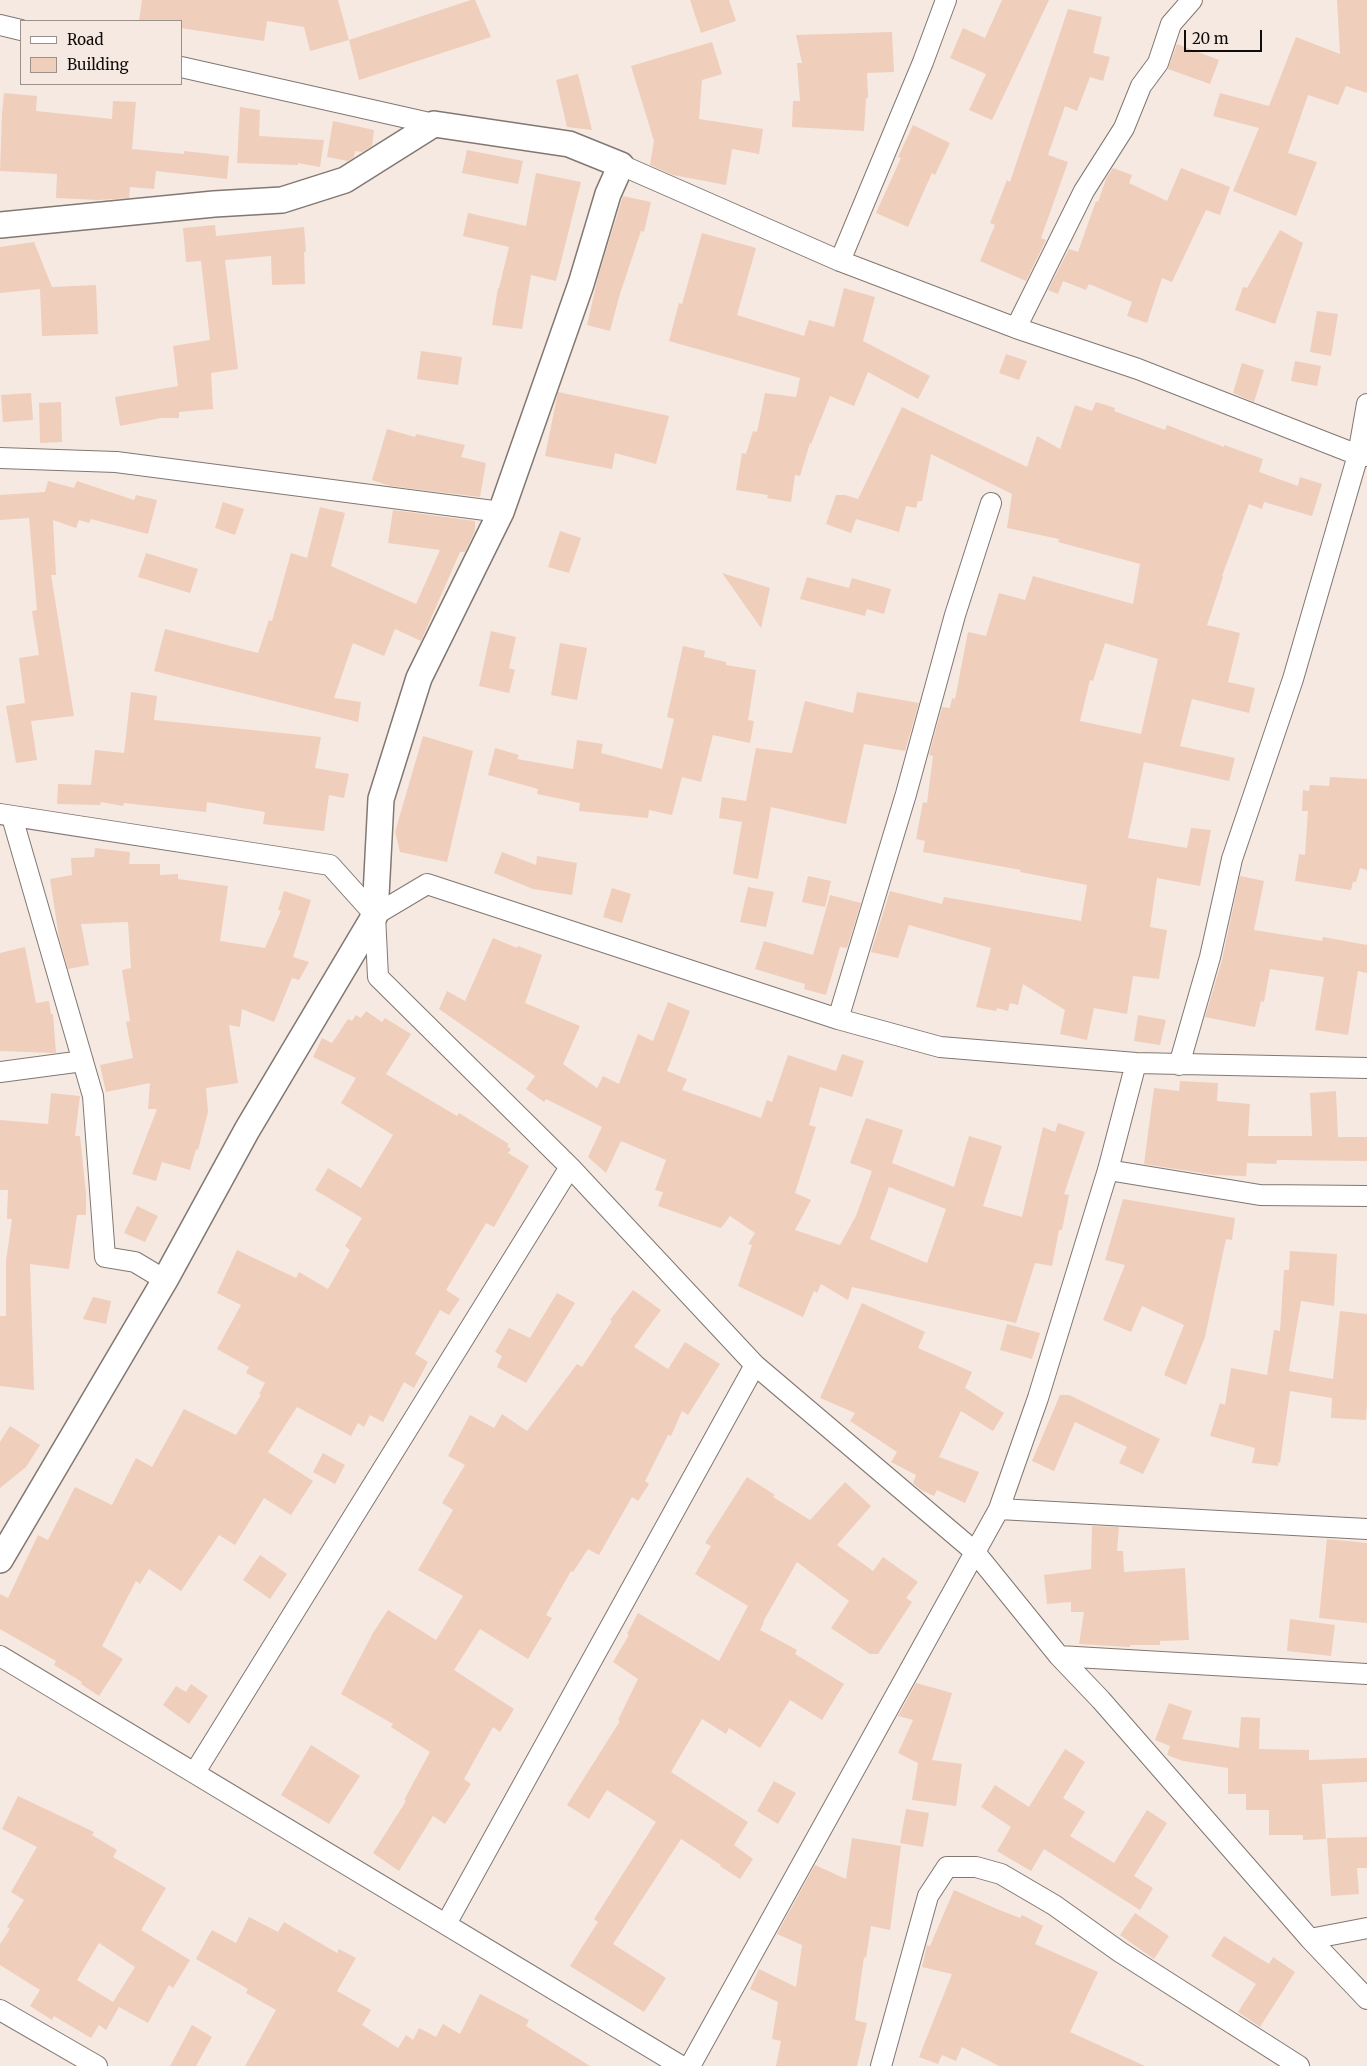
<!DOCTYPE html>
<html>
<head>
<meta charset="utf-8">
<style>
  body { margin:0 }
  #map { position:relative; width:1367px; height:2066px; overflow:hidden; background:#f6e9e2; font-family:Merriweather,serif }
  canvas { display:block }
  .legend { position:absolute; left:20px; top:20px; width:162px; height:65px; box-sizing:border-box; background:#f6e9e2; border:1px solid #9a918b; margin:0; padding:6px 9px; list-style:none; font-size:15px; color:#0f0c09 }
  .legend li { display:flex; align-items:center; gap:10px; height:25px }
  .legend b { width:25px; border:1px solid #9a918b }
  .scale { position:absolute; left:1184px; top:30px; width:78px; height:22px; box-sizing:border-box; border:2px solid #0f0c09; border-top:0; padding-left:6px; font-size:15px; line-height:18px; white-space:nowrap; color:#0f0c09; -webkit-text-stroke:4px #f6e9e2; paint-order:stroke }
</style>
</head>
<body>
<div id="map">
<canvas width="1367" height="2066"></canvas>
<ul class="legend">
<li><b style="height:6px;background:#fff"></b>Road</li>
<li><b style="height:14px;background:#efcebb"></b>Building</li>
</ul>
<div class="scale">20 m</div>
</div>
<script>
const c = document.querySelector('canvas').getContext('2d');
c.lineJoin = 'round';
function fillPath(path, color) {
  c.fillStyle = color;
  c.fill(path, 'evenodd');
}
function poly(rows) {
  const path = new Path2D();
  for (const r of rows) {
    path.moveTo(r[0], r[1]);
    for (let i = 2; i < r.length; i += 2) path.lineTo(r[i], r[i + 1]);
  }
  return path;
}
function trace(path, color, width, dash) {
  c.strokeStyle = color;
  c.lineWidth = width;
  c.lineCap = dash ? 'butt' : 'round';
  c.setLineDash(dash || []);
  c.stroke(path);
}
fillPath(poly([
  [142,0,338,0,349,40,310,51,304,27,267,21,264,41,181,28,181,21,139,21],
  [471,0,475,0,491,37,359,80,349,40],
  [690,0,729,0,736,21,701,33],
  [1002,0,1049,0,992,120,969,110,986,74,950,58,963,28,985,38],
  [1337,0,1367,0,1367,93,1346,86,1338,105,1308,95,1288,153,1317,162,1296,216,1233,191,1259,128,1213,116,1220,93,1269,106,1296,37,1340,54],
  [1068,9,1102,17,1093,53,1110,57,1103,81,1090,77,1077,111,1065,106,1048,155,1068,162,1041,238,1046,240,1026,281,980,261,995,225,990,223,1007,180,1010,182],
  [892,32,894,72,867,73,868,98,866,98,864,131,792,127,793,101,800,101,797,63,802,63,796,35],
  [712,42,722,74,702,80,699,119,763,129,759,154,732,149,726,185,673,175,650,165,654,141,631,66],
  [1177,44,1219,60,1210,84,1168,69],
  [578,74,592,130,567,127,556,80],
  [4,93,37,96,36,111,112,119,113,101,136,102,132,149,184,154,184,151,229,156,227,179,156,171,154,189,130,187,129,198,98,200,56,198,57,174,0,171,2,114],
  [240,107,260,110,259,136,324,140,320,167,298,163,298,165,237,163],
  [333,121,374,130,372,146,362,152,355,151,354,157,348,161,327,157],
  [913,125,950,143,935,175,932,173,908,227,876,213,901,158,898,157],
  [467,150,523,161,518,184,462,173],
  [1113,168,1132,175,1129,183,1167,201,1181,168,1230,187,1220,215,1206,210,1172,282,1162,278,1147,323,1127,316,1132,302,1089,284,1086,290,1063,281,1058,294,1048,290,1069,249,1078,252,1096,201,1098,202,1106,179],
  [536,173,581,182,556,281,531,275,522,329,492,325,498,288,499,288,509,247,463,236,468,213,526,226],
  [623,196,651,202,644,232,641,231,619,297,610,331,587,325,598,277],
  [215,225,216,236,304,227,306,252,304,252,305,284,272,285,271,256,225,260,238,369,211,373,213,409,179,412,179,418,161,418,120,426,115,397,178,386,173,346,210,340,201,261,186,262,183,228],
  [1280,230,1303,243,1275,324,1235,310,1243,287,1247,288],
  [702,233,756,248,737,315,804,336,809,320,834,327,844,288,875,297,863,341,930,376,918,399,868,372,854,406,830,396,811,444,810,443,800,476,795,475,791,502,767,498,768,495,736,490,742,453,746,454,753,431,757,432,765,393,796,397,800,378,669,341,679,303,682,304],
  [34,242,52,287,96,285,98,334,42,336,40,289,0,293,0,247],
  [1317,311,1338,314,1331,356,1310,352],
  [421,351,462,357,458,385,417,379],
  [1006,354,1027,361,1019,380,999,373],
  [1295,361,1321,366,1317,386,1291,381],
  [1242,363,1264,370,1254,402,1233,393],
  [558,392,669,416,656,464,615,453,612,469,545,456],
  [31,393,33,420,3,422,1,395],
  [61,402,62,442,40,443,39,403],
  [1096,402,1115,408,1114,411,1165,430,1167,425,1224,447,1224,445,1263,459,1259,472,1298,486,1300,477,1322,484,1312,516,1264,502,1262,509,1249,504,1222,576,1223,577,1207,625,1240,633,1228,682,1255,688,1249,713,1192,699,1180,746,1235,758,1229,781,1144,762,1128,838,1187,848,1191,828,1211,830,1200,886,1157,878,1150,927,1167,930,1159,979,1133,976,1127,1014,1094,1008,1087,1040,1060,1034,1065,1010,1023,984,1018,1005,1010,1003,1008,1011,997,1008,996,1011,976,1007,991,948,909,925,898,958,871,952,890,891,942,904,944,897,1081,921,1087,885,1020,872,1021,870,923,852,925,841,916,839,923,802,927,803,933,756,929,755,942,707,950,708,952,698,955,699,968,632,986,636,999,593,1025,600,1033,576,1133,604,1140,564,1058,542,1059,539,1007,528,1012,494,931,454,922,501,918,501,916,508,906,506,899,532,856,519,851,533,826,524,836,495,845,495,858,499,902,407,1027,467,1037,436,1060,449,1075,405,1092,411],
  [1105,643,1158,659,1141,734,1080,721,1090,680,1093,681],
  [387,429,415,437,416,434,465,445,461,457,486,463,480,497,390,486,372,480],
  [48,481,74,488,77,481,134,500,136,495,157,500,148,534,91,519,89,523,79,520,76,528,53,520,56,575,51,575,74,716,31,721,37,760,16,763,6,706,25,703,19,658,39,655,32,611,37,610,29,518,0,520,0,495,45,492],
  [223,502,244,509,235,535,215,528],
  [320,507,345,513,331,566,416,604,440,550,388,543,393,510,475,521,475,531,465,552,460,552,421,641,395,629,384,656,353,643,334,698,361,702,358,722,154,671,165,629,258,653,269,620,272,621,291,553,307,558],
  [560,531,581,538,569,573,548,567],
  [146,553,198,569,190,593,138,577],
  [722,573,770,588,761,628],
  [807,577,849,588,852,578,891,589,884,614,867,609,865,616,800,599],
  [491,631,516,637,509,668,515,670,509,693,479,686],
  [560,643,587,648,577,700,551,695],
  [683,646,705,651,704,657,726,662,726,665,756,670,748,720,754,721,750,743,713,735,701,782,682,777,672,815,649,810,648,818,579,811,580,803,537,794,538,789,488,775,495,748,519,755,517,759,573,769,577,740,603,744,601,753,662,769,674,719,667,717],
  [131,692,157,696,154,720,321,737,315,768,349,774,344,798,329,795,324,831,263,824,265,812,207,802,206,812,124,803,123,806,101,802,100,805,57,804,58,784,91,785,95,750,124,753],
  [857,692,919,703,905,751,864,744,846,824,771,807,758,879,733,874,742,822,719,818,722,797,746,801,756,748,792,753,805,701,853,713],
  [423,736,473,751,447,862,400,852,395,832],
  [1330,777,1367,779,1367,870,1360,868,1356,882,1353,882,1351,890,1295,881,1299,854,1305,855,1308,811,1302,811,1303,790,1309,791,1310,785,1329,786],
  [95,848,130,852,129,864,160,864,160,875,178,874,178,879,228,886,220,941,265,948,281,911,278,910,284,891,311,900,293,957,309,962,299,980,292,978,274,1022,242,1009,240,1027,229,1025,238,1083,206,1088,208,1112,198,1150,196,1149,190,1170,162,1162,156,1181,132,1174,157,1109,148,1109,150,1083,106,1092,100,1065,133,1058,126,1022,130,1021,122,970,131,968,128,922,81,924,89,965,68,969,59,937,50,879,72,875,71,858,94,857],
  [502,852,536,865,537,856,577,863,572,895,533,889,494,873],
  [808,876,831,881,825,907,802,902],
  [1240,876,1264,881,1254,930,1322,941,1323,937,1367,945,1367,973,1358,971,1348,1035,1315,1030,1324,977,1270,969,1264,1002,1261,1001,1255,1027,1205,1017,1222,960],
  [748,887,774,892,766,927,740,922],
  [612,888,631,894,622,923,603,917],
  [830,895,861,903,847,948,840,947,826,995,804,989,805,984,755,969,764,941,813,955],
  [493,938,517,948,518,946,542,955,525,1003,580,1026,563,1064,597,1088,603,1076,619,1084,638,1034,653,1041,668,1002,690,1011,667,1071,687,1079,682,1090,761,1118,767,1100,772,1102,788,1055,836,1071,842,1054,864,1061,852,1097,820,1087,809,1125,816,1127,795,1193,811,1200,795,1230,840,1245,856,1216,872,1171,850,1163,866,1118,903,1130,892,1163,954,1187,969,1136,1002,1146,983,1206,1022,1217,1043,1127,1055,1132,1058,1123,1085,1132,1064,1194,1069,1195,1062,1230,1059,1230,1052,1266,1035,1263,1016,1323,852,1287,848,1300,821,1284,817,1293,814,1291,803,1317,738,1286,752,1245,748,1244,755,1233,730,1216,721,1228,658,1206,663,1192,655,1190,666,1160,621,1141,606,1173,588,1157,602,1127,546,1099,544,1102,526,1089,535,1076,439,1009,447,991,465,1001],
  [889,1187,946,1209,927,1263,870,1239],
  [25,947,36,1003,49,1001,51,1014,53,1014,56,1053,0,1051,0,953],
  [366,1011,382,1022,385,1018,411,1034,386,1074,457,1116,459,1113,509,1144,507,1146,511,1149,508,1153,529,1166,494,1227,486,1223,446,1290,460,1299,449,1315,440,1310,415,1354,428,1362,414,1388,404,1382,383,1422,370,1415,364,1427,358,1423,351,1436,297,1407,268,1452,313,1481,291,1515,264,1498,235,1545,219,1535,181,1591,149,1569,140,1584,136,1581,102,1646,123,1659,99,1696,81,1684,82,1682,54,1665,56,1661,0,1629,0,1594,8,1598,38,1535,48,1540,75,1487,112,1505,136,1458,152,1467,184,1409,236,1435,261,1395,259,1394,265,1383,246,1373,249,1367,217,1349,241,1305,217,1293,237,1250,296,1278,299,1272,328,1289,350,1250,345,1246,362,1218,315,1190,328,1168,361,1188,393,1135,341,1103,356,1078,313,1057,322,1038,332,1043,348,1019,352,1021,356,1015,361,1018],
  [1138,1015,1166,1020,1160,1045,1134,1041],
  [1180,1081,1218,1083,1217,1101,1250,1104,1248,1136,1312,1136,1310,1093,1336,1091,1338,1137,1367,1137,1367,1161,1277,1160,1276,1164,1247,1163,1246,1176,1214,1175,1144,1164,1154,1088,1179,1091],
  [51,1093,80,1096,75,1136,80,1136,86,1194,86,1215,77,1215,69,1269,30,1264,34,1390,0,1386,0,1316,6,1316,6,1261,12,1219,7,1219,8,1190,0,1190,0,1120,48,1124],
  [1123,1199,1235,1218,1232,1240,1226,1239,1205,1337,1186,1385,1164,1375,1184,1325,1142,1306,1131,1332,1103,1320,1125,1265,1105,1260],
  [137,1206,158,1216,145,1242,124,1233],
  [1290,1251,1337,1254,1334,1306,1301,1301,1289,1371,1333,1379,1340,1311,1367,1314,1367,1404,1366,1420,1331,1418,1332,1398,1290,1391,1280,1463,1278,1462,1278,1466,1252,1463,1255,1448,1210,1436,1220,1403,1225,1405,1231,1368,1267,1375,1274,1330,1280,1331,1284,1270,1289,1270],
  [633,1290,661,1310,634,1347,668,1369,685,1342,720,1364,688,1415,682,1411,671,1436,668,1435,645,1481,649,1484,638,1501,632,1497,599,1555,588,1549,573,1572,571,1571,546,1615,552,1618,528,1659,480,1629,454,1670,514,1709,500,1732,493,1727,464,1779,471,1784,445,1824,433,1816,399,1871,373,1853,406,1801,404,1800,430,1752,391,1727,393,1724,341,1694,373,1633,388,1610,436,1640,463,1596,418,1570,453,1510,442,1503,465,1465,448,1456,470,1415,494,1428,502,1414,527,1431,577,1364,582,1367,612,1321,610,1320],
  [557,1293,575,1303,526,1383,497,1367,502,1356,495,1352,509,1328,530,1338],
  [93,1297,111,1301,106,1324,83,1319],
  [862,1303,925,1332,918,1348,972,1372,965,1388,1004,1413,993,1431,961,1411,939,1457,979,1472,965,1503,937,1490,934,1496,921,1490,913,1483,916,1475,891,1462,897,1452,850,1421,855,1413,820,1398],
  [1007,1324,1040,1333,1032,1359,1000,1350],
  [1060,1395,1069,1395,1160,1439,1143,1474,1119,1463,1127,1447,1075,1422,1054,1471,1032,1461],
  [10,1426,40,1445,26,1467,0,1488,0,1442],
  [323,1453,345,1465,335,1484,313,1472],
  [747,1477,775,1495,773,1497,810,1520,845,1482,871,1506,837,1545,873,1571,883,1557,918,1582,906,1598,912,1602,878,1654,870,1654,831,1628,849,1601,797,1562,763,1622,764,1622,760,1630,797,1650,795,1654,844,1684,822,1720,790,1700,760,1748,729,1728,726,1734,702,1719,671,1772,748,1822,734,1845,753,1859,740,1879,720,1866,721,1865,681,1839,613,1944,666,1978,644,2012,570,1966,598,1922,594,1919,656,1822,607,1790,589,1819,567,1805,620,1721,618,1720,638,1679,613,1662,629,1635,627,1634,638,1613,719,1661,748,1606,695,1574,711,1546,705,1543],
  [1092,1526,1119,1527,1117,1551,1123,1551,1124,1572,1185,1568,1189,1640,1160,1641,1160,1645,1130,1645,1130,1647,1079,1644,1084,1612,1071,1612,1071,1602,1047,1604,1044,1575,1091,1569],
  [1327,1539,1367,1543,1367,1623,1319,1618],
  [260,1555,287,1574,270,1599,243,1580],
  [1290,1619,1335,1625,1331,1656,1287,1651],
  [916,1683,952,1693,932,1760,962,1764,956,1806,912,1800,918,1763,898,1753,913,1720,898,1716],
  [191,1684,208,1696,189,1724,163,1705,176,1686,186,1692],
  [1169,1703,1192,1711,1182,1739,1239,1748,1241,1717,1260,1718,1259,1749,1309,1750,1309,1760,1367,1758,1367,1782,1322,1784,1326,1839,1303,1840,1303,1835,1269,1835,1269,1810,1246,1810,1246,1794,1228,1794,1228,1768,1183,1761,1167,1755,1170,1746,1155,1740],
  [311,1745,360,1776,329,1824,281,1795],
  [1065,1749,1085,1762,1063,1798,1085,1812,1070,1836,1114,1863,1147,1810,1167,1823,1134,1876,1153,1888,1140,1910,1044,1849,1031,1871,997,1851,1011,1827,981,1807,995,1785,1029,1807],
  [774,1781,796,1793,778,1824,757,1811],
  [18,1796,94,1832,92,1835,117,1850,113,1857,166,1888,141,1930,190,1960,173,1988,169,1985,148,2023,119,2007,106,2030,99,2025,91,2038,54,2016,52,2020,30,2006,40,1990,0,1965,0,1944,10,1929,7,1927,24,1900,11,1892,37,1847,2,1829],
  [99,1943,135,1967,113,2002,77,1980],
  [906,1809,929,1813,923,1847,900,1843],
  [1367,1837,1367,1868,1357,1868,1359,1894,1331,1896,1327,1838],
  [852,1838,901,1846,890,1930,871,1926,866,1958,864,1957,855,2020,867,2023,857,2066,776,2066,781,2041,772,2039,778,2002,750,1989,759,1969,796,1987,802,1945,777,1934,815,1865,846,1879],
  [954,1890,997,1909,1020,1918,1022,1915,1043,1926,1035,1944,1098,1972,1070,2032,1145,2066,999,2066,962,2047,956,2061,942,2055,938,2064,919,2057,952,1974,922,1967,927,1945,930,1946],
  [1135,1913,1169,1936,1154,1959,1120,1935],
  [249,1917,278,1932,284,1922,337,1953,339,1949,356,1958,337,1991,371,2010,362,2025,398,2048,406,2035,413,2040,419,2028,436,2037,443,2024,460,2034,480,1994,529,2020,526,2026,590,2066,245,2066,276,2010,246,1993,248,1989,196,1959,212,1930,236,1943],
  [1224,1936,1269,1964,1273,1957,1295,1972,1260,2027,1238,2012,1256,1984,1211,1956],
  [192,2025,212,2037,196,2066,170,2066]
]), '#efcebb');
const minor = poly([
  [0,25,21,30],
  [181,67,434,124],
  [621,165,840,261,1016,328,1138,369,1358,455,1367,456],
  [840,261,923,62,946,0],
  [1016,328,1084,191,1124,128,1141,86,1158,63,1171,24,1192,0],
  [0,458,116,462,501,512],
  [0,814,330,865,375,915,378,977,570,1167,755,1365,974,1551,1059,1656,1101,1700,1310,1939,1367,1999],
  [12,817,93,1096,105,1257,135,1262,165,1280],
  [375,915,427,884,838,1019,940,1047,1136,1063,1367,1068],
  [838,1019,906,794,955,615,991,503],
  [1179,1065,1210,957,1232,859,1293,679,1358,455,1367,404],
  [0,1072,83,1061],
  [1108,1170,1260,1195,1367,1196],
  [999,1509,1367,1529],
  [0,1656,681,2066],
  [1059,1656,1367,1674],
  [195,1772,570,1167],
  [446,1924,755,1365],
  [1310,1939,1367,1928],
  [0,2010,97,2066],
  [690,2066,999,1509,1038,1398,1108,1170,1136,1063],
  [881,2066,928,1896,947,1867,976,1867,1001,1874,1054,1905,1120,1952,1299,2066]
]);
const tertiary = poly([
  [0,225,214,204,282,200,345,180,434,124,569,144,621,165,608,194,581,284,501,512,419,678,381,799,375,915,247,1130,165,1280,0,1560]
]);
trace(minor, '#827771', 22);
trace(tertiary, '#827771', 28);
trace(minor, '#fff', 20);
trace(tertiary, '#fff', 25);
</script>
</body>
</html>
